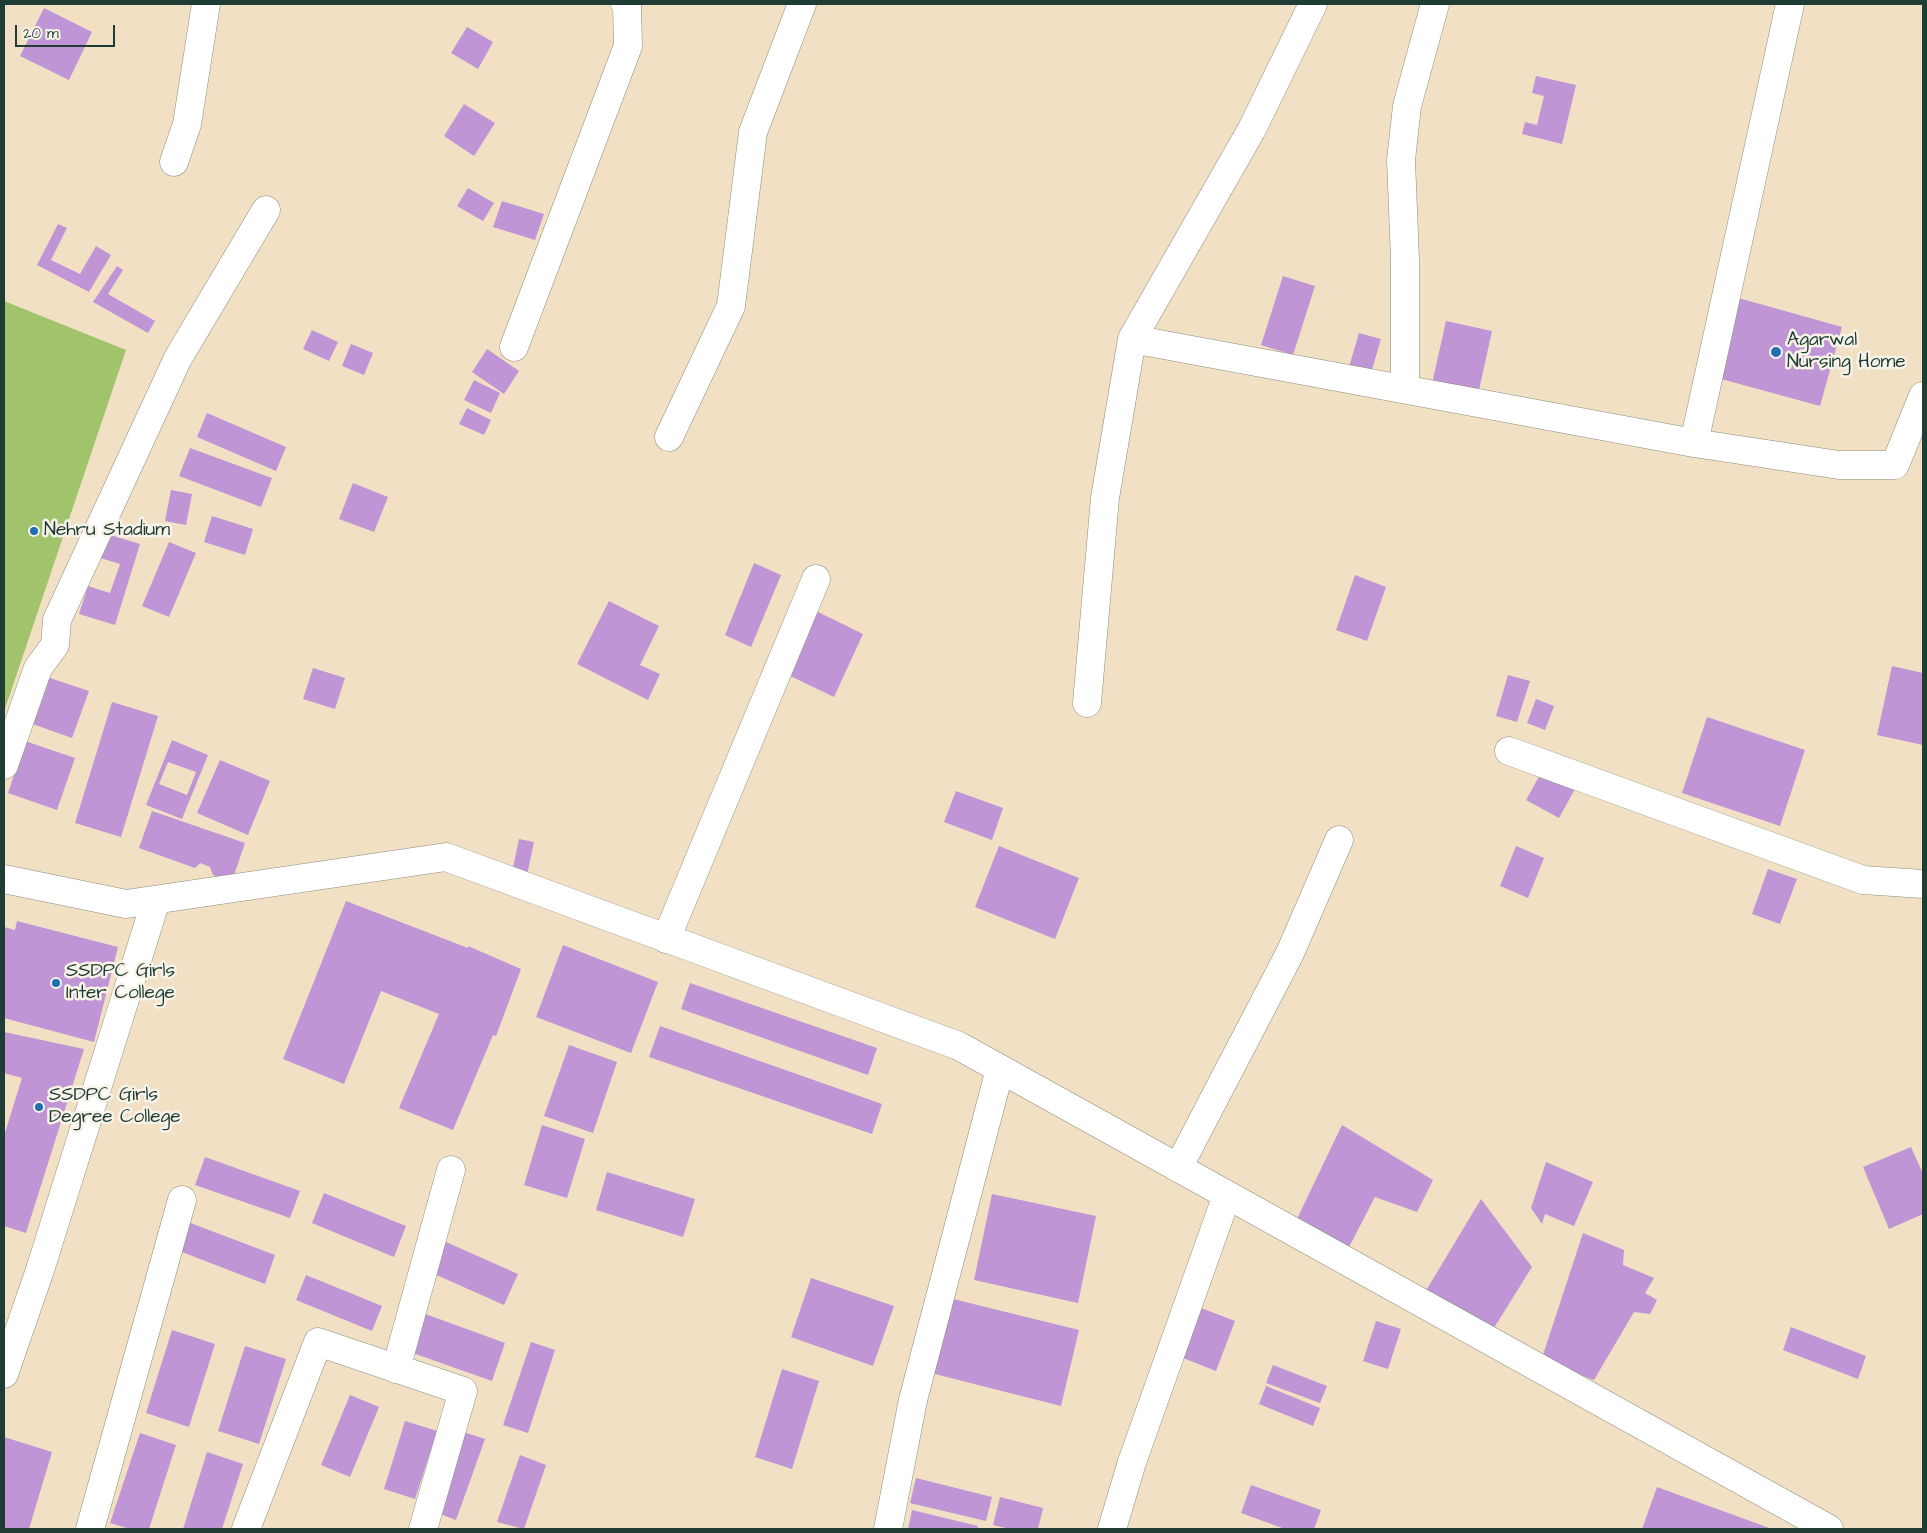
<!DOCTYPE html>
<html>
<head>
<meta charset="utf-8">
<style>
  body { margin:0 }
  #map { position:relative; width:1927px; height:1533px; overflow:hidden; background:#f2e0c4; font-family:"Architects Daughter",sans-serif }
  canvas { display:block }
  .frame { position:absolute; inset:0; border:5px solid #1f3d34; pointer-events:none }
  .scale { position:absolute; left:15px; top:25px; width:100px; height:22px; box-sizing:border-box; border:2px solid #1f3d34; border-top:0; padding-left:6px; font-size:15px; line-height:18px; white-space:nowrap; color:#1f3d34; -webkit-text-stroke:4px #f7f3e8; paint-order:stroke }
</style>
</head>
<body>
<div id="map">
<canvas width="1927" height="1533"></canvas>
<div class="frame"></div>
<div class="scale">20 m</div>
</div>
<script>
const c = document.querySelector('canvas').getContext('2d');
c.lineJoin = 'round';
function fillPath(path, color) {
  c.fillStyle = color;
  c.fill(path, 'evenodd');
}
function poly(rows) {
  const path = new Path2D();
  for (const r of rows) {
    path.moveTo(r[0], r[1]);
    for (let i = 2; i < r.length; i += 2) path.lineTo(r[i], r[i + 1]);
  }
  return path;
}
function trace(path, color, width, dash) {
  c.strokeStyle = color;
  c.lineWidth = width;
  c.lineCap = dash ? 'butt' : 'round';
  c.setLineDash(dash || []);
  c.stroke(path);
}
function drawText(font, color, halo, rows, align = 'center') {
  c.font = font + ' "Architects Daughter",sans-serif';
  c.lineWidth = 5;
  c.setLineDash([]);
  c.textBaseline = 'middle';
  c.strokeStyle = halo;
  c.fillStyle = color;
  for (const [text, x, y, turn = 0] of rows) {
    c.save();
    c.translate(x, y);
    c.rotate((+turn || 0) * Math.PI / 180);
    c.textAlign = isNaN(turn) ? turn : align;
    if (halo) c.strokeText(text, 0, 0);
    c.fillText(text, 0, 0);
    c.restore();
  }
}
fillPath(poly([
  [4,301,126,350,4,712]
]), '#a1c36c');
fillPath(poly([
  [44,8,92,32,69,80,20,56],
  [467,27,493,42,478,69,451,53],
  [1536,76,1576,85,1562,144,1522,134,1525,122,1537,125,1544,96,1532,93],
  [464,104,495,123,474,156,444,136],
  [468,188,494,203,483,221,457,206],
  [502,201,544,214,535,240,493,227],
  [58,224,67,228,51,260,80,274,96,246,111,255,89,292,37,265],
  [117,266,123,270,108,294,155,321,148,333,93,302],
  [1283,276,1315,286,1293,355,1261,345],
  [1735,297,1842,327,1820,406,1714,377],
  [1446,321,1492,331,1477,399,1431,388],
  [312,330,338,342,329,361,303,349],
  [1359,333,1381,339,1371,373,1349,367],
  [351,344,373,353,364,375,342,366],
  [487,349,519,371,504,394,472,372],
  [474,380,500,393,491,413,464,400],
  [467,408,491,420,484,435,459,424],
  [207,413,286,447,276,471,197,437],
  [190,448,272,478,261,507,179,476],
  [353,483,388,497,374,532,339,519],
  [171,490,192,494,186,525,165,521],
  [212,516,253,529,245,555,204,542],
  [104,533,140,544,115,625,79,614,88,586,110,593,120,564,97,557],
  [169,542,196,553,169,617,142,606],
  [754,563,781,575,751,647,725,635],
  [1355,575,1386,587,1367,641,1336,630],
  [609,601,659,626,640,665,660,674,648,700,577,664],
  [816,611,863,634,834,697,786,674],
  [1892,666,1923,673,1923,745,1877,735],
  [313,668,345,678,335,709,303,699],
  [1508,675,1530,681,1517,722,1496,716],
  [44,676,89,691,72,738,27,722],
  [1536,699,1554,706,1545,730,1527,723],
  [112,702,158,716,121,837,75,823],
  [1707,717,1805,750,1780,826,1682,793],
  [172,740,208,755,182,819,146,805],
  [168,762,196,772,187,795,159,784],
  [25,741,75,758,57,810,8,793],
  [220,760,270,781,248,835,197,813],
  [1542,771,1575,789,1559,818,1526,800],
  [956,791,1003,808,992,840,944,822],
  [152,811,245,843,232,881,213,875,210,867,200,863,195,868,139,848],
  [519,839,534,842,526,880,511,877],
  [999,846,1079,878,1055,939,975,907],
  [1516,846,1544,858,1528,898,1500,886],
  [1768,869,1797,879,1780,924,1752,914],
  [346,901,468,948,468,946,521,969,496,1036,493,1035,453,1130,399,1108,439,1014,381,991,344,1084,283,1059],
  [17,921,118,947,94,1042,4,1018,4,927,15,930],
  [563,945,658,982,631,1053,536,1017],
  [690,983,877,1048,868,1075,681,1009],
  [660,1026,882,1104,872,1134,649,1057],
  [4,1032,84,1049,26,1233,4,1226,4,1136,22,1078,4,1073],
  [569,1045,617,1062,593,1133,544,1116],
  [542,1125,585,1139,567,1198,524,1185],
  [1342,1125,1433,1180,1417,1212,1375,1197,1348,1249,1295,1223],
  [1911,1147,1923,1174,1923,1214,1889,1229,1863,1167],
  [205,1157,300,1191,290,1218,195,1185],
  [1546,1162,1593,1182,1574,1226,1545,1214,1542,1224,1531,1208],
  [607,1172,695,1199,683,1237,596,1210],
  [324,1193,406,1226,394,1257,312,1223],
  [992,1194,1096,1216,1078,1303,974,1280],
  [1481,1199,1532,1267,1487,1339,1421,1299],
  [185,1221,275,1255,265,1284,174,1249],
  [1583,1233,1624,1250,1623,1265,1654,1278,1645,1293,1657,1300,1650,1314,1634,1312,1594,1380,1541,1361],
  [446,1242,518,1274,504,1305,432,1273],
  [306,1275,382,1306,372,1331,296,1300],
  [811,1278,894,1306,873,1366,791,1337],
  [949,1298,1079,1330,1061,1406,931,1373],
  [1201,1308,1235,1321,1216,1371,1183,1358],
  [420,1312,505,1343,492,1381,407,1351],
  [1376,1321,1401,1329,1388,1369,1363,1361],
  [1791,1327,1866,1356,1858,1379,1783,1350],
  [172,1330,215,1344,189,1427,146,1413],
  [531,1342,555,1350,528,1433,503,1425],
  [245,1346,286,1359,259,1444,218,1431],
  [1273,1365,1327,1386,1320,1403,1266,1383],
  [782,1369,819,1381,792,1469,755,1457],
  [1266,1386,1320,1408,1313,1426,1259,1404],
  [350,1395,379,1407,350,1477,321,1465],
  [405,1421,437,1431,415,1499,384,1489],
  [460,1431,485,1439,456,1520,432,1511],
  [140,1433,176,1445,149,1529,130,1529,110,1523],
  [4,1437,52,1452,29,1529,4,1529],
  [207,1452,243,1464,222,1529,183,1529],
  [520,1455,546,1465,524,1529,497,1522],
  [916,1478,992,1497,986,1521,910,1503],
  [1251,1485,1321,1510,1314,1529,1285,1529,1241,1513],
  [1657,1487,1772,1529,1642,1529],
  [1000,1497,1043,1508,1038,1529,1010,1529,993,1525],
  [912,1510,978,1526,977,1529,908,1529]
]), '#bf95d5');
const street = poly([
  [174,162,187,124,206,4],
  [1132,339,1694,443,1839,465,1895,465,1923,396],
  [514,347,628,46,627,5,625,4],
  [1405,388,1405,260,1401,160,1407,106,1435,4],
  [669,437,731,306,753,132,802,4],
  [1694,443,1790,4],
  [1087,703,1105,498,1132,339,1252,129,1313,4],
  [1509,751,1863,880,1923,884],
  [4,765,38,668,55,645,57,620,178,358,266,210],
  [666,939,816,579],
  [1178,1168,1290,953,1339,840],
  [396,1369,451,1170],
  [4,1374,40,1270,156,900],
  [90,1529,182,1200],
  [246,1529,318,1342,463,1391,423,1529],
  [888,1529,913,1400,1000,1069],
  [1112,1529,1132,1462,1227,1195]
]);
const secondary = poly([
  [4,879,126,904,446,857,959,1046,1829,1529]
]);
trace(street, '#888e7c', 29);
trace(secondary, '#888e7c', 29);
trace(street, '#fff', 28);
trace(secondary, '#fff', 28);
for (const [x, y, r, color] of [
  [1776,352,6,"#1f6fb2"],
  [34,531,5,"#1f6fb2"],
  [56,983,5,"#1f6fb2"],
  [39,1107,5,"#1f6fb2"]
]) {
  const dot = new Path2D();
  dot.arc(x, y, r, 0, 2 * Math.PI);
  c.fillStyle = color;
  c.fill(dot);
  trace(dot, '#f7f3e8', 2);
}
drawText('19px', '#1f3d34', '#f7f3e8', [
  ["Agarwal",1787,341],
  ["Nursing Home",1787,363],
  ["Nehru Stadium",44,531],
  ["SSDPC Girls",66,972],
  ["Inter College",66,994],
  ["SSDPC Girls",49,1096],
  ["Degree College",49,1118]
], 'left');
</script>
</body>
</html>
